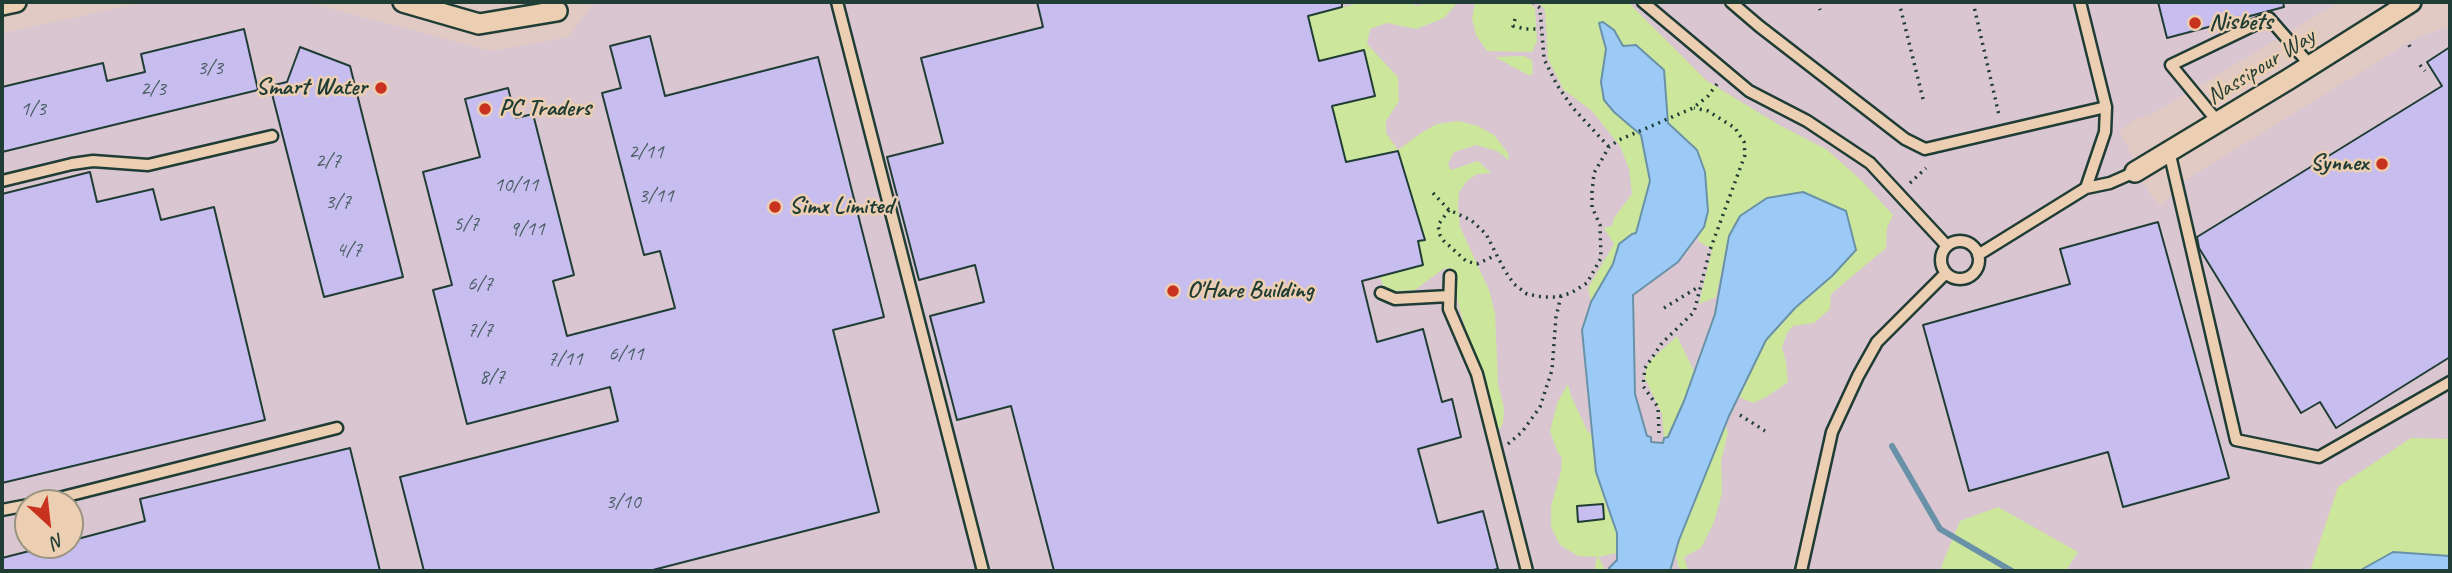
<!DOCTYPE html>
<html>
<head>
<meta charset="utf-8">
<style>
  body { margin:0 }
  #map { position:relative; width:2452px; height:573px; overflow:hidden; background:#e1cac4; font-family:Caveat,sans-serif }
  canvas { display:block }
  .frame { position:absolute; inset:0; border:4px solid #1f3d34; pointer-events:none }
  .north { position:absolute; left:14px; top:489px; width:70px; height:70px; box-sizing:border-box; background:#eccfb2; border:2px solid #9a9580; border-radius:50%; rotate:153deg; font-size:19px; font-weight:700; line-height:28px; text-align:center; color:#1f3d34 }
  .north::after { content:''; display:block; margin:auto; width:24px; height:32px; background:#c8321e; clip-path:polygon(50% 0,100% 100%,50% 72%,0 100%) }
</style>
</head>
<body>
<div id="map">
<canvas width="2452" height="573"></canvas>
<div class="frame"></div>
<div class="north">N</div>
</div>
<script>
const c = document.querySelector('canvas').getContext('2d');
c.lineJoin = 'round';
function fillPath(path, color) {
  c.fillStyle = color;
  c.fill(path, 'evenodd');
}
function poly(rows) {
  const path = new Path2D();
  for (const r of rows) {
    if (r.length === 3) {
      path.moveTo(r[0] + r[2], r[1]);
      path.arc(r[0], r[1], r[2], 0, 2 * Math.PI);
      continue;
    }
    path.moveTo(r[0], r[1]);
    for (let i = 2; i < r.length; i += 2) path.lineTo(r[i], r[i + 1]);
  }
  return path;
}
function trace(path, color, width, dash) {
  c.strokeStyle = color;
  c.lineWidth = width;
  c.lineCap = dash ? 'butt' : 'round';
  c.setLineDash(dash || []);
  c.stroke(path);
}
function drawText(font, color, halo, rows, align = 'center') {
  c.font = font + ' Caveat,sans-serif';
  c.lineWidth = 5;
  c.setLineDash([]);
  c.textBaseline = 'middle';
  c.strokeStyle = halo;
  c.fillStyle = color;
  for (const [text, x, y, turn = 0] of rows) {
    c.save();
    c.translate(x, y);
    c.rotate((+turn || 0) * Math.PI / 180);
    c.textAlign = isNaN(turn) ? turn : align;
    if (halo) c.strokeText(text, 0, 0);
    c.fillText(text, 0, 0);
    c.restore();
  }
}
fillPath(poly([
  [146,2,306,2,491,51,568,37,593,4,591,2,2339,2,2152,114,2134,120,2119,132,2132,155,2135,172,2160,207,2187,179,2416,38,2444,28,2450,29,2450,439,2411,438,2338,487,2310,571,2,571,2,33],
  [28,503,70,503,70,545,28,545]
]), '#d9c6d1');
fillPath(poly([
  [1363,2,1413,2,1415,6,1432,2,1458,2,1444,18,1416,29,1387,23,1370,29,1367,44,1398,77,1399,101,1386,121,1386,133,1398,150,1421,133,1437,124,1459,121,1478,126,1494,135,1508,153,1509,160,1497,151,1476,145,1454,152,1448,164,1451,170,1478,161,1491,173,1477,174,1467,181,1459,192,1458,208,1460,227,1489,290,1495,313,1498,384,1504,408,1503,423,1496,435,1459,307,1451,268,1443,269,1415,290,1395,291,1384,288,1380,277,1423,265,1418,241,1425,239,1398,151,1360,159,1349,176,1332,106,1364,50,1319,61,1307,11,1332,10],
  [1475,2,1528,2,1535,8,1537,41,1532,52,1487,51,1476,35,1472,19],
  [1539,2,1629,3,1707,81,1781,126,1826,149,1861,180,1893,215,1887,228,1886,248,1831,294,1830,309,1814,323,1793,326,1787,333,1782,347,1786,362,1788,382,1768,396,1753,403,1737,396,1766,340,1795,308,1832,276,1856,250,1803,192,1767,198,1740,216,1729,236,1716,297,1699,304,1712,249,1698,241,1706,191,1705,172,1697,150,1668,123,1664,70,1623,46,1614,30,1599,23,1601,37,1606,49,1601,82,1614,112,1641,135,1650,181,1636,233,1619,244,1613,264,1591,302,1588,288,1614,244,1604,228,1612,226,1614,218,1632,194,1629,169,1620,146,1592,111,1564,90,1548,59,1545,11],
  [1524,56,1532,60,1533,73,1530,76,1495,57],
  [1677,336,1694,371,1684,401,1668,438,1664,438,1662,414,1645,378,1646,368,1652,359],
  [1568,384,1571,396,1588,432,1593,435,1606,506,1617,533,1617,553,1598,557,1606,571,1597,571,1595,566,1597,557,1578,556,1560,545,1551,527,1551,506,1561,471,1562,458,1557,451,1550,431,1558,401],
  [1725,424,1728,433,1721,461,1722,493,1714,522,1701,548,1684,557,1688,571,1683,571,1678,566,1676,555,1679,540],
  [2411,438,2450,439,2450,571,2310,571,2338,487],
  [1998,507,2078,552,2067,569,2071,571,1945,571,1941,567,1960,521]
]), '#cce69c');
const water = poly([
  [1603,22,1614,30,1623,46,1636,45,1664,70,1668,123,1697,150,1705,172,1708,211,1704,227,1678,262,1633,295,1635,394,1647,436,1651,437,1651,442,1663,443,1664,438,1668,437,1684,401,1715,314,1729,236,1740,216,1767,198,1803,192,1846,211,1856,250,1832,276,1795,308,1766,340,1729,416,1679,540,1670,571,1611,571,1609,568,1617,560,1617,533,1596,472,1582,330,1591,302,1613,264,1619,244,1632,234,1636,233,1650,181,1641,135,1614,112,1604,100,1601,82,1606,49,1599,23,1603,22],
  [2393,552,2450,556,2450,571,2359,571,2393,552]
]);
fillPath(water, '#9bcaf6');
trace(water, '#6992a8', 2);
trace(poly([
  [1892,446,1940,529,2012,571]
]), '#6992a8', 6);
const building = poly([
  [1037,2,1342,2,1342,7,1308,16,1319,61,1364,50,1375,96,1332,106,1346,162,1398,151,1425,240,1418,241,1423,265,1362,281,1377,342,1423,329,1442,402,1452,399,1461,437,1418,449,1438,523,1483,511,1498,569,1488,571,1054,571,1011,406,957,420,930,316,984,302,975,265,919,280,887,157,943,143,921,58,1043,27,1037,2],
  [2158,2,2283,2,2284,7,2167,38,2158,2],
  [244,29,258,90,2,152,2,87,103,63,107,81,145,72,141,54,244,29],
  [650,36,665,96,818,57,884,317,833,330,879,512,649,571,424,571,400,477,618,421,610,387,467,424,433,290,452,285,423,172,480,157,465,99,508,88,516,118,533,114,574,275,553,281,567,336,675,308,660,251,644,255,602,93,621,88,610,46,650,36],
  [300,47,350,66,403,277,324,297,270,86,287,82,300,47],
  [2450,47,2450,357,2336,428,2320,402,2301,413,2199,248,2197,237,2442,86,2427,62,2450,47],
  [90,172,97,202,153,189,161,220,214,207,265,420,2,483,2,194,90,172],
  [2158,222,2229,478,2123,507,2108,452,1969,491,1923,325,2070,284,2060,249,2158,222],
  [350,448,380,571,2,571,2,558,53,545,70,545,70,541,145,521,140,499,350,448],
  [1603,504,1604,519,1578,522,1577,506,1603,504]
]);
fillPath(building, '#c7beef');
trace(building, '#1f3d34', 2);
const service = poly([
  [837,2,983,571],
  [1643,2,1749,91,1807,121,1870,163,1947,246],
  [1731,2,1759,26,1905,139,1925,149,2106,107],
  [2080,2,2106,107,2105,132,2086,188],
  [2218,122,2171,65,2269,18,2310,65],
  [2169,151,2236,440,2319,457,2450,382],
  [2,181,72,164,93,161,148,165,272,136],
  [1960,260,19],
  [1978,255,2086,188,2110,183,2135,172],
  [1450,276,1449,309,1477,374,1527,571],
  [1381,293,1395,299,1449,296],
  [39,503,337,428],
  [2,510,28,505],
  [1801,571,1832,432,1858,376,1877,342,1946,273]
]);
const minor = poly([
  [403,2,479,24,557,11],
  [2,5,16,2],
  [2135,172,2289,79,2411,2]
]);
trace(service, '#1f3d34', 15);
trace(minor, '#1f3d34', 24);
trace(poly([
  [1533,2,1540,8,1544,59,1557,85,1573,108,1609,147],
  [1818,2,1820,10],
  [1899,2,1923,99],
  [1973,2,1999,115],
  [1515,19,1513,26,1526,29,1541,29],
  [2409,45,2412,51],
  [2420,65,2425,71],
  [1910,183,1926,168],
  [1433,193,1449,210,1471,220,1486,234,1505,271,1514,284,1527,294,1542,297,1557,297,1571,293,1587,283,1601,258,1600,225,1592,207,1592,192,1594,173,1609,147,1619,140,1693,108,1708,96,1717,84],
  [1449,210,1438,225,1440,235,1444,241,1466,261,1477,264,1496,255],
  [1664,308,1700,286],
  [1740,415,1765,431],
  [1659,433,1658,407,1643,386,1645,368,1662,343,1694,312,1710,250,1745,155,1744,142,1735,128,1708,111,1694,108],
  [1508,444,1522,432,1540,407,1552,370,1556,317,1561,296]
]), '#1f3d34', 3.5, [2, 5]);
trace(service, '#eccfb2', 10);
trace(minor, '#eccfb2', 19);
for (const [x, y, r, color] of [
  [2195,23,7,"#c8321e"],
  [381,88,7,"#c8321e"],
  [485,109,7,"#c8321e"],
  [2382,164,7,"#c8321e"],
  [775,207,7,"#c8321e"],
  [1173,291,7,"#c8321e"]
]) {
  const dot = new Path2D();
  dot.arc(x, y, r, 0, 2 * Math.PI);
  c.fillStyle = color;
  c.fill(dot);
  trace(dot, '#eccfb2', 2.5);
}
drawText('21px', '#495d63', null, [
  ["3/3",210,68],
  ["2/3",153,89],
  ["1/3",33,109],
  ["2/11",646,152],
  ["2/7",328,161],
  ["10/11",516,185],
  ["3/11",656,196],
  ["3/7",338,202],
  ["5/7",466,224],
  ["9/11",527,229],
  ["4/7",349,250],
  ["6/7",480,284],
  ["7/7",480,330],
  ["6/11",626,354],
  ["7/11",565,359],
  ["8/7",492,377],
  ["3/10",623,502]
]);
drawText('bold 24px', '#1f3d34', '#eccfb2', [
  ["Nisbets",2209,23],
  ["Smart Water",367,88,"right"],
  ["PC Traders",499,109],
  ["Synnex",2368,164,"right"],
  ["Simx Limited",789,207],
  ["O'Hare Building",1187,291]
], 'left');
drawText('24px', '#1f3d34', '#eccfb2', [
  ["Nassipour Way",2261,67,-32]
]);
</script>
</body>
</html>
